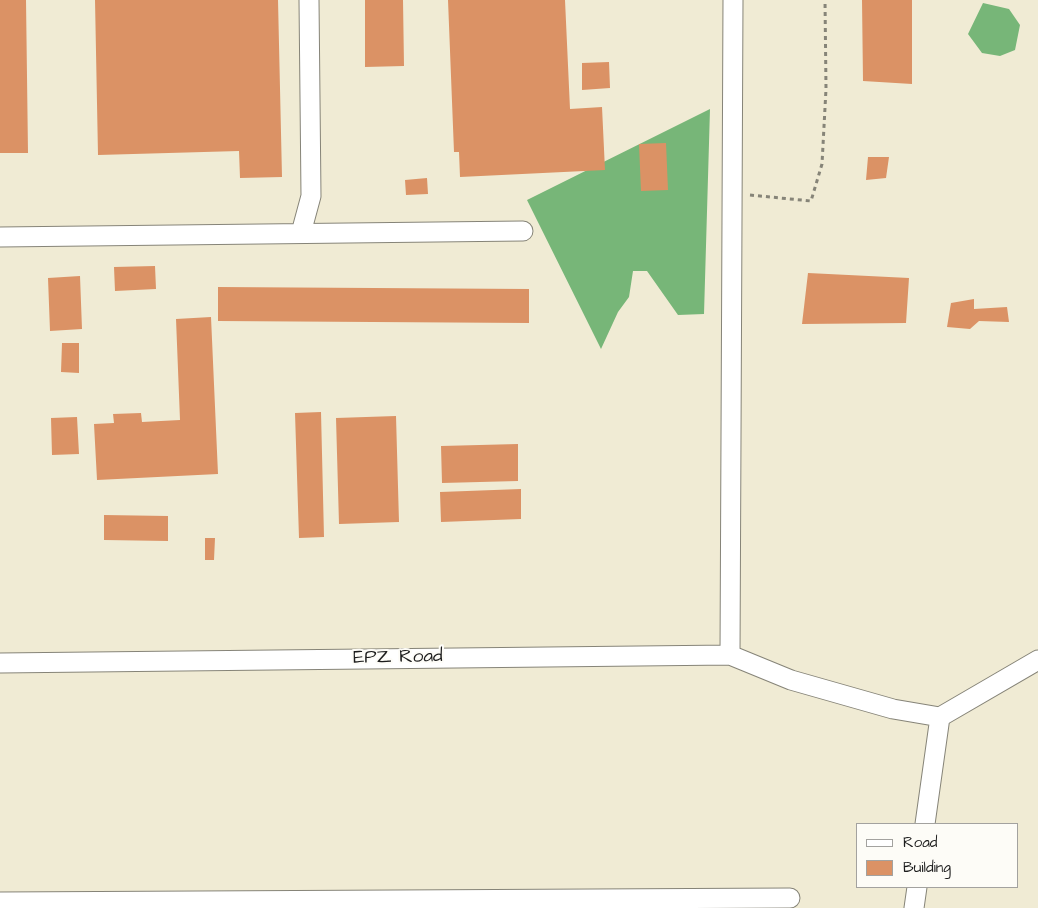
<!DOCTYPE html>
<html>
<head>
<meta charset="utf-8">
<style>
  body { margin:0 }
  #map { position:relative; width:1038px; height:908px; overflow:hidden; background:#f0ebd4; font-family:"Architects Daughter",sans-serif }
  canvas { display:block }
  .legend { position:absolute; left:856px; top:823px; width:162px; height:65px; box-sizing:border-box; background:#fdfcf7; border:1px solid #a3a29f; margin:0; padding:6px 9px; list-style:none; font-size:15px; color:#1c1c1c }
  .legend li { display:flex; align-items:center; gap:10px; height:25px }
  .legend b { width:25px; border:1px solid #a3a29f }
</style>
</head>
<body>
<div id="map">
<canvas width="1038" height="908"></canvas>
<ul class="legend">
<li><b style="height:6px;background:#fff"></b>Road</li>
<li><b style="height:14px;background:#db9265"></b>Building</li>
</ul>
</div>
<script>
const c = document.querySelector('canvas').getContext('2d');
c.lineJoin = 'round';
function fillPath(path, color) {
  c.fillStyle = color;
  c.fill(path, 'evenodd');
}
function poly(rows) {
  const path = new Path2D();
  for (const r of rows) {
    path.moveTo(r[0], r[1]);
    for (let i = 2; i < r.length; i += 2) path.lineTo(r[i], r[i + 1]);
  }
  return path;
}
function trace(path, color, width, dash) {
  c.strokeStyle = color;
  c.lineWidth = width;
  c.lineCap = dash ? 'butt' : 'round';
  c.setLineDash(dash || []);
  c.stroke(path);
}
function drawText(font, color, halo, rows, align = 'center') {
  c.font = font + ' "Architects Daughter",sans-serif';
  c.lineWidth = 4;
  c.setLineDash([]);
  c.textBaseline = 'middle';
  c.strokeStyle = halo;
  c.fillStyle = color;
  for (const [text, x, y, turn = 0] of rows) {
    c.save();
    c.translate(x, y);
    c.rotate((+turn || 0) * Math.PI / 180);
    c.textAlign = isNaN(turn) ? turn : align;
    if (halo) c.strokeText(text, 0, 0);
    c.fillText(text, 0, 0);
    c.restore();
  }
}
fillPath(poly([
  [983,3,1009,9,1020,25,1015,50,1000,56,982,53,968,34],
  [710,109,704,314,678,315,647,271,633,271,629,297,618,312,601,349,527,200]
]), '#77b678');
fillPath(poly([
  [0,0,26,0,28,153,0,153],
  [95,0,278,0,282,177,240,178,239,151,98,155],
  [365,0,403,0,404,66,365,67],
  [448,0,565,0,570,109,602,107,605,170,460,177,459,152,454,152],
  [862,0,912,0,912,84,863,81],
  [609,62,610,88,582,90,582,63],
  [666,143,668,190,641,191,639,144],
  [868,157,889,157,886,178,866,180],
  [427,178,428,194,406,195,405,180],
  [155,266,156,289,115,291,114,267],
  [808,273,909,278,906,323,802,324],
  [80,276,82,329,50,331,48,278],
  [218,287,529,289,529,323,218,321],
  [974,299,974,309,1007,307,1009,322,979,321,970,329,947,327,951,303],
  [211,317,218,474,97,480,94,424,114,423,113,414,141,413,142,422,180,420,176,319],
  [62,343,79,343,79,373,61,372],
  [321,412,324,537,299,538,295,413],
  [396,416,399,522,339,524,336,418],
  [77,417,79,454,52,455,51,418],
  [518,444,518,481,442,483,441,446],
  [521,489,521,519,441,522,440,492],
  [104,515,168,516,168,541,104,540],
  [205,538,215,538,214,560,205,560]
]), '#db9265');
const minor = poly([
  [301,233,311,196,309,0],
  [0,237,523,231],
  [730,655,733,0],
  [0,663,730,655,791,680,893,709,940,717,1038,660],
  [925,824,940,717],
  [0,902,790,898],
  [914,908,917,887]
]);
trace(minor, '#868478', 21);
trace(poly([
  [750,195,811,201,822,164,826,89,825,0]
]), '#868478', 3, [4, 4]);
trace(minor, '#fff', 19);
drawText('19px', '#1c1c1c', '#fdfcf7', [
  ["EPZ Road",398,658,-1]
]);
</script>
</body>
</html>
